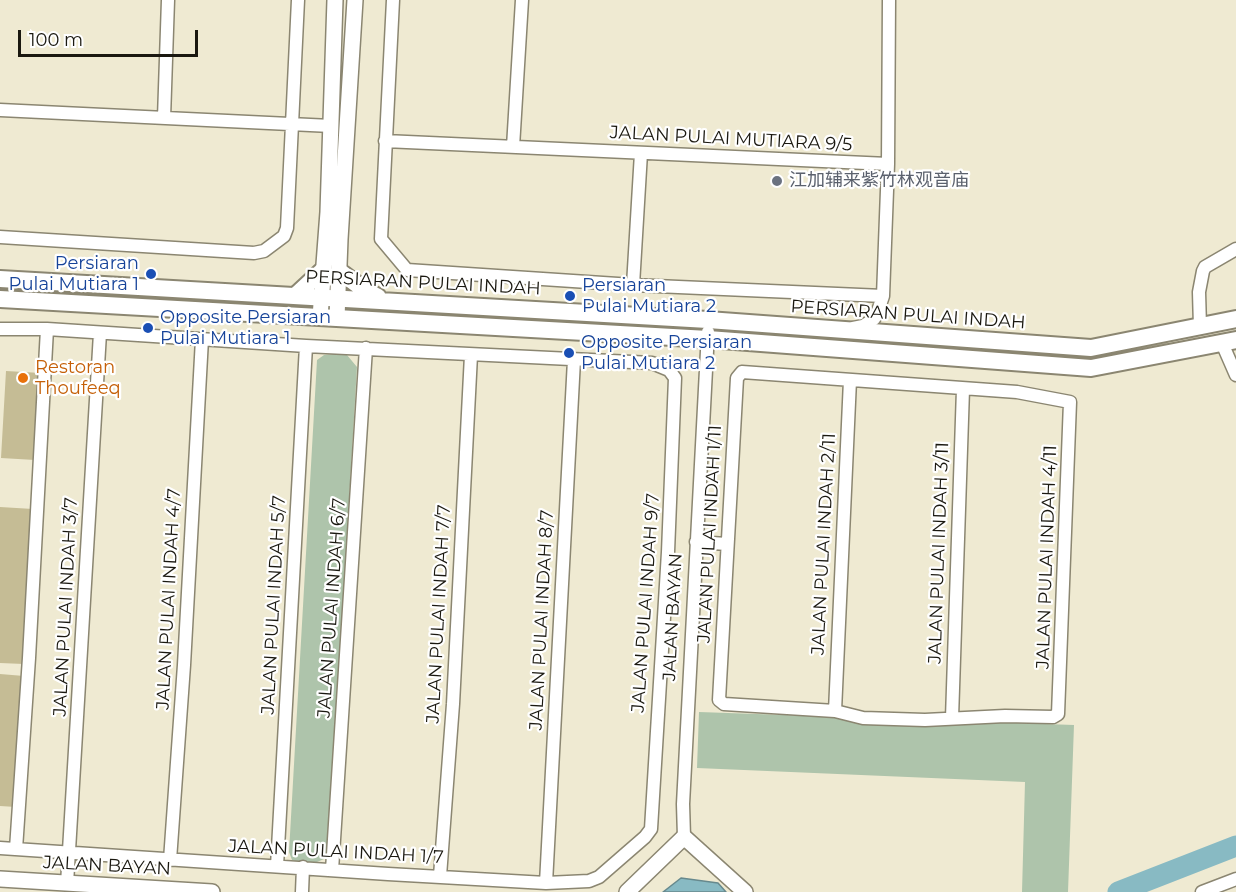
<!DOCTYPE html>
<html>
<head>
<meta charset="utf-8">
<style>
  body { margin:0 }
  #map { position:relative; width:1236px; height:892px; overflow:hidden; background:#efead2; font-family:Montserrat,sans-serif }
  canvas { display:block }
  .scale { position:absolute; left:18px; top:30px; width:180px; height:27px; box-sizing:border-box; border:3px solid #1a1810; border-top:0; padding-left:8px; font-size:18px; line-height:21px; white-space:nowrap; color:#1a1810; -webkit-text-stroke:4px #fff; paint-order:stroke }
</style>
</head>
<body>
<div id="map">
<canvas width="1236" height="892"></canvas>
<div class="scale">100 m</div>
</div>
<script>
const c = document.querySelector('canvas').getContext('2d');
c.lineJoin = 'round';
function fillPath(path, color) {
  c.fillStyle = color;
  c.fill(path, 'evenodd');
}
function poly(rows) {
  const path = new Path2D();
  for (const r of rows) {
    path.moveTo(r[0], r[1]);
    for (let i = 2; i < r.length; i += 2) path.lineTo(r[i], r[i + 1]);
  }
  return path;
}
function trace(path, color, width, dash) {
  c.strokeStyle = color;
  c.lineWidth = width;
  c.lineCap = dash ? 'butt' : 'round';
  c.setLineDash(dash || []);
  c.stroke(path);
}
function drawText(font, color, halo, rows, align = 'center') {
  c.font = font + ' Montserrat,"Noto Sans SC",sans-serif';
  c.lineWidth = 4.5;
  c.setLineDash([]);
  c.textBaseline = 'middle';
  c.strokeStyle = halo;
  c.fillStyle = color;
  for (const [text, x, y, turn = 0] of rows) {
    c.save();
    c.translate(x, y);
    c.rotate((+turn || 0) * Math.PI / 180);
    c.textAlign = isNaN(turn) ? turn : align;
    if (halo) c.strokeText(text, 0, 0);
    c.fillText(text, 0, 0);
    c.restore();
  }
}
fillPath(poly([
  [334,354,347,355,357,367,328,852,324,859,317,862,298,862,292,860,289,852,317,360,324,355],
  [699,712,1074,725,1068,892,1022,892,1025,782,697,768]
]), '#aec4ab');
const water = poly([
  [681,878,718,883,726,892,663,892,681,878]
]);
fillPath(water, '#88bac3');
trace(water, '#67898d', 1.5);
trace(poly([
  [1118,892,1236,846]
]), '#88bac3', 21);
fillPath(poly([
  [6,371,41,373,35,460,1,458],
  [0,507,33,509,24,664,0,663],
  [0,674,24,676,16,807,0,806]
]), '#c5bc95');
const minor = poly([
  [393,0,381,239,407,270,633,285,883,296],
  [0,110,331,126],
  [164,118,168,0],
  [385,141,888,164],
  [513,147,522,0],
  [0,237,254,253,264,251,284,236,287,228,298,0],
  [633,285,641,153],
  [1200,327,1199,292,1203,271,1205,267,1236,249],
  [853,328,863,326,874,319,877,314,883,296,888,164,889,0],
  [0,329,47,329,306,346,652,363,669,370,675,378,668,552,651,829,645,837,599,877,589,881,546,883,388,874,0,848],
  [1222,343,1236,375],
  [742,372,1017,392,1070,402,1058,714,1053,717,1005,716,925,720,863,718,835,711,724,704,719,700,737,378,742,372],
  [696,542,727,544],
  [835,711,850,380],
  [952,718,963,389],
  [684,837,683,804,708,332],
  [16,849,29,658,47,329],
  [170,860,184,665,202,339],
  [277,866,306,346],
  [332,870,366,348],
  [440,876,453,704,471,355],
  [546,883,574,360],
  [67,884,100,333],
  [302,892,303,867],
  [1202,892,1236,879]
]);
const tertiary = poly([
  [320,317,328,212,335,0],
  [337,318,340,239,355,0],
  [0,879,212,892],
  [627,892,684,837,745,892]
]);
const secondary = poly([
  [339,271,366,291,378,297],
  [0,279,708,320,1091,348,1236,319],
  [296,295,323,270],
  [0,299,708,339,1091,368,1236,340]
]);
trace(minor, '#8b8671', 15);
trace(tertiary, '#8b8671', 18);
trace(secondary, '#8b8671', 20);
trace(minor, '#fff', 12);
trace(tertiary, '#fff', 15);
trace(secondary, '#fff', 16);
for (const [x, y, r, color] of [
  [777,181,6,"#6b7280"],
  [151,274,6,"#1a4fb4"],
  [570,296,6,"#1a4fb4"],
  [148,328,6,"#1a4fb4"],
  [569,353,6,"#1a4fb4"],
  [23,378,6,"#e8710a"]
]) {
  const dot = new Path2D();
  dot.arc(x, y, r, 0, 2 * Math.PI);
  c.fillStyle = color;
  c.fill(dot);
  trace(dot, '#fff', 2);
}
drawText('18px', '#1a1810', '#fff', [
  ["JALAN PULAI MUTIARA 9/5",731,139,3],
  ["PERSIARAN PULAI INDAH",423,283,3],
  ["PERSIARAN PULAI INDAH",908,315,4],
  ["JALAN PULAI INDAH 1/11",710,534,-87],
  ["JALAN PULAI INDAH 2/11",824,544,-87],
  ["JALAN PULAI INDAH 3/11",939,553,-88],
  ["JALAN PULAI INDAH 4/11",1047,557,-88],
  ["JALAN PULAI INDAH 4/7",169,599,-87],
  ["JALAN PULAI INDAH 9/7",646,603,-86],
  ["JALAN PULAI INDAH 5/7",274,605,-87],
  ["JALAN PULAI INDAH 3/7",66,607,-87],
  ["JALAN PULAI INDAH 6/7",332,608,-86],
  ["JALAN PULAI INDAH 7/7",439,614,-87],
  ["JALAN BAYAN",673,617,-87],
  ["JALAN PULAI INDAH 8/7",542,620,-87],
  ["JALAN PULAI INDAH 1/7",336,852,3],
  ["JALAN BAYAN",107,866,3]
]);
drawText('18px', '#5b616d', '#fff', [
  ["江加辅来紫竹林观音庙",789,181]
], 'left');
drawText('18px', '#164399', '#fff', [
  ["Persiaran",139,264,"right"],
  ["Pulai Mutiara 1",139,285,"right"],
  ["Persiaran",582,286],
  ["Pulai Mutiara 2",582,307],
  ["Opposite Persiaran",160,318],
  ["Pulai Mutiara 1",160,339],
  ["Opposite Persiaran",581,343],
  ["Pulai Mutiara 2",581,364]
], 'left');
drawText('18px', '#c56008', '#fff', [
  ["Restoran",35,368],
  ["Thoufeeq",35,389]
], 'left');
</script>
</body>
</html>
